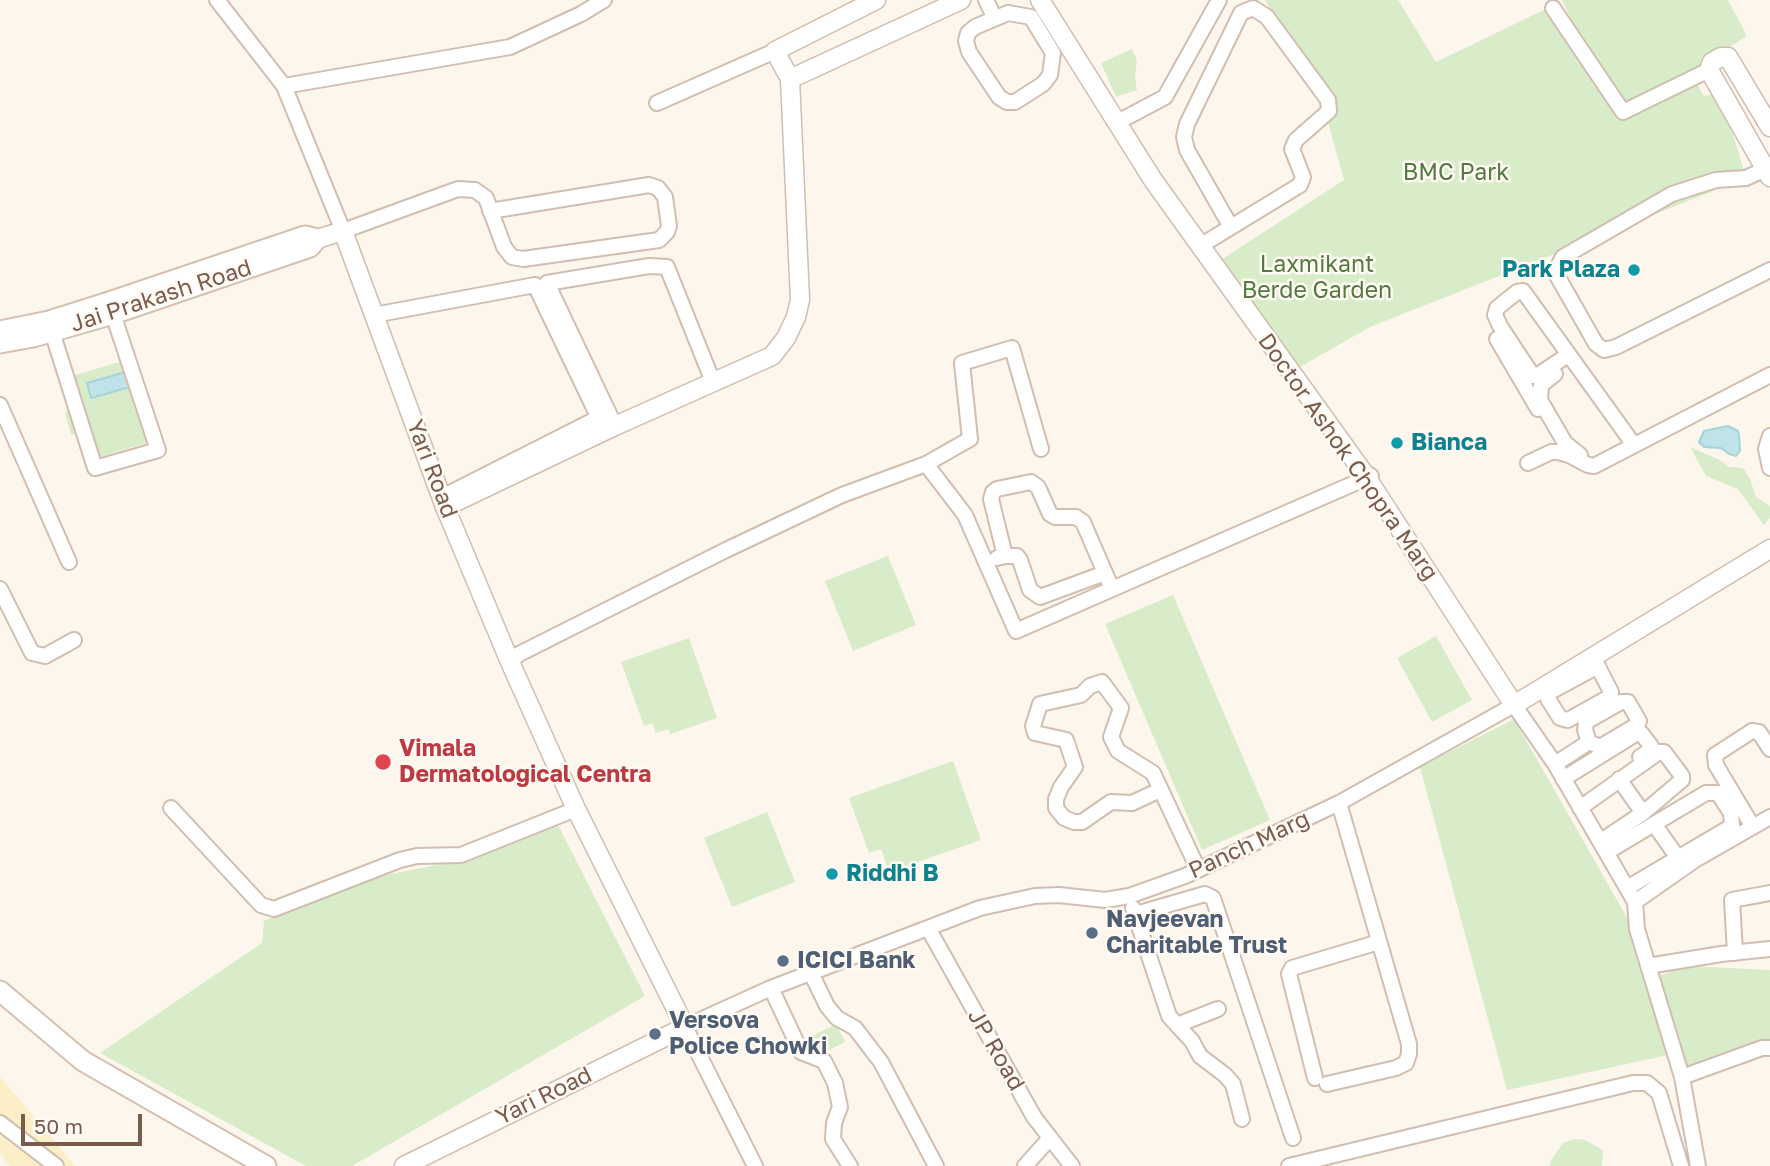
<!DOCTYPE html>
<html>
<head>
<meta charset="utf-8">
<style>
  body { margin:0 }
  #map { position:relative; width:1770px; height:1166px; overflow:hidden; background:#fdf6ec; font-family:"Golos Text",sans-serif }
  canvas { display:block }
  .scale { position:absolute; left:21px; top:1114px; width:121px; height:32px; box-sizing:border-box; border:4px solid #7a5c4d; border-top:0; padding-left:9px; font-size:21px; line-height:24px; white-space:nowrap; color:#7a5c4d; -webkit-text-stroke:5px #fffaf3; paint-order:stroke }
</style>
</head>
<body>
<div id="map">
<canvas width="1770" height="1166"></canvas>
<div class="scale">50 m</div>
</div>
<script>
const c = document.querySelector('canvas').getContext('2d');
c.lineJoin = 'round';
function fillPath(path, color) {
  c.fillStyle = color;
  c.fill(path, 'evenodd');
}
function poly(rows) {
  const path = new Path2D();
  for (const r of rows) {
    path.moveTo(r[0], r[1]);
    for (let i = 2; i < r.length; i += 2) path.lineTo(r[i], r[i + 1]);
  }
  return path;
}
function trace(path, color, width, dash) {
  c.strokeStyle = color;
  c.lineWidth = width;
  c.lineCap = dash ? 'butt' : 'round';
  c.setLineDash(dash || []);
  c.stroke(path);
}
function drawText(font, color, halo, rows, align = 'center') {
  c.font = font + ' "Golos Text",sans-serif';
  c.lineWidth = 5;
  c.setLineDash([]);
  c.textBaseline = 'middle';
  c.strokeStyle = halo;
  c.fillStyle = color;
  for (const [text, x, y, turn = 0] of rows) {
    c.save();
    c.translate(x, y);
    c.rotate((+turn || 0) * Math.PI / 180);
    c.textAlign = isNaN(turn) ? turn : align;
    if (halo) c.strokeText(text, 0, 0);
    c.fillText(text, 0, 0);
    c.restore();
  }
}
fillPath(poly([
  [1265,0,1398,0,1436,62,1550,7,1595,71,1562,0,1728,0,1747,36,1690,72,1704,96,1721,93,1746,178,1370,327,1291,372,1213,265,1344,180,1326,115,1329,111],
  [1132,49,1137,60,1135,78,1137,90,1116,97,1101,63],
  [123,361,147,443,88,460,80,433,71,435,65,412,74,409,65,378],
  [1690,447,1720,460,1729,467,1743,468,1750,479,1756,497,1770,506,1770,518,1764,525,1738,489,1706,476],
  [888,556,916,625,853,651,825,581],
  [1173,595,1270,820,1202,850,1105,624],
  [1436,636,1472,700,1432,722,1397,658],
  [689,638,717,718,670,734,668,729,656,733,652,723,644,726,621,662],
  [1514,719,1634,930,1668,1055,1507,1090,1420,767],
  [953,761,981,840,889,872,881,849,869,853,849,798],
  [767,812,795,882,732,907,704,838],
  [555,819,645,996,352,1166,306,1166,100,1053,262,943,264,921,357,881,480,856],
  [1687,966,1770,970,1770,1043,1684,1073,1656,977],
  [836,1024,845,1042,821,1054,812,1036],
  [1574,1139,1585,1140,1603,1150,1602,1166,1550,1166,1551,1160,1563,1143]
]), '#d8ecc9');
fillPath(poly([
  [0,1077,31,1113,75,1166,10,1166,0,1153]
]), '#fcefc7');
const water = poly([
  [126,372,130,387,91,398,87,383,126,372],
  [1728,426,1738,431,1739,435,1740,451,1736,456,1729,454,1721,448,1704,447,1699,442,1704,431,1728,426]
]);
fillPath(water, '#bfe3e8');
trace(water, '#a5d3da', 2);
const minor = poly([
  [217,0,284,86,343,231,458,189,475,190,486,198,504,247,512,257,523,259,659,240,667,232,669,226,665,197,658,188,649,185,490,211],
  [986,0,994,17],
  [1553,8,1623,112,1709,70],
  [1008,13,1031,17,1053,53,1050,75,1043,84,1015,102,1007,102,999,97,969,52,966,41,968,33,975,27,1008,13],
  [284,86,510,47,581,14,604,0],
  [657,103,775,51],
  [1116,123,1165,97,1219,0],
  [1765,169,1746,178,1716,180,1672,194,1563,257,1555,272,1596,344,1604,350,1616,347,1770,270],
  [1200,246,1300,185,1303,177,1292,149,1296,140,1329,111,1328,100,1267,17,1253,8,1241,13,1187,124,1184,137,1187,150,1231,227],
  [374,315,535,285,605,431],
  [49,322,95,468,158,450,111,308],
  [1497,339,1538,409],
  [1568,355,1538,375,1533,376,1500,326,1495,315,1497,308,1517,292,1523,291,1634,445],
  [1555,374,1541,385,1540,400,1565,443,1580,455],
  [0,405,69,562],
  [615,426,547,283,649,266,667,267,713,382],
  [1770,436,1766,449,1770,468],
  [1528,463,1551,452,1558,452,1569,455,1588,465,1594,466,1770,375],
  [926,464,970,439,962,363,1012,348,1041,449],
  [442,497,598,418],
  [1005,556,991,499,993,492,997,489,1031,482,1038,487,1050,514,1055,517,1076,517,1083,522,1112,589],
  [997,558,1005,556,1017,556,1020,560,1030,590,1040,597,1105,573],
  [0,589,32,653,45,656,74,640],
  [1593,657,1611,692,1611,696,1568,720,1560,718,1548,699,1548,693,1598,666],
  [510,662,519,654,726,550,842,495,926,464,965,515,1016,631,1371,476,1366,473],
  [1555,764,1589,742,1585,730,1586,722,1621,702,1628,702,1639,721,1637,725,1600,747,1589,742],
  [1563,779,1637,733,1641,733,1651,746,1651,750,1640,757],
  [1619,779,1643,813],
  [1160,790,1132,803,1111,802,1082,822,1074,822,1064,818,1056,808,1056,799,1061,787,1075,767,1066,740,1035,733,1033,726,1040,704,1081,695,1090,686,1102,682,1121,708,1111,737,1118,751,1153,773,1198,869],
  [171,808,261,905,274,909,400,860,417,856,461,855,576,809],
  [1580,808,1659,752,1664,752,1682,776,1682,780,1643,813,1601,841],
  [1654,824,1678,858],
  [1753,827,1716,765,1715,755,1752,731,1759,732,1770,749],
  [1607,852,1706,793,1718,793,1731,813,1732,826,1627,888],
  [1635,902,1695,860,1770,817],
  [1133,908,1169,1016,1177,1025,1218,1009],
  [1136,914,1205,894,1213,898,1293,1138],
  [928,928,1034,1117,1072,1166],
  [1735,953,1732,900,1770,893],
  [1648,966,1721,954,1770,949],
  [811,973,827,1006,837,1018,855,1028,881,1062,936,1166],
  [771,988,801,1052,824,1061,835,1083,840,1107,834,1123,833,1139,850,1166],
  [1177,1025,1192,1041,1200,1056,1225,1075,1233,1084,1242,1119],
  [1682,1077,1762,1048,1770,1048],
  [1315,1078,1289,974,1292,968,1379,942],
  [1327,1084,1396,1068,1406,1063,1409,1054,1409,1044,1339,803],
  [0,1123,56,1166],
  [755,1166,685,1027,771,988,980,908,1035,896,1059,895,1105,900,1129,896,1185,876,1339,803,1514,705,1555,764,1635,902,1637,929,1682,1077,1698,1166],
  [1025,1166,1050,1138],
  [1289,1166,1633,1083,1647,1083,1659,1093,1681,1166]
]);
const tertiary = poly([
  [1040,0,1153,180,1363,472,1514,705,1770,549],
  [790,79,961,0],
  [1770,127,1728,57,1721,57,1712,62,1709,70,1770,177],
  [317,239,343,231,445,507,510,662,576,809,685,1027,404,1166],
  [445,507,615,426,772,356,786,338,796,317,800,300,790,79,775,51,876,0]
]);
const secondary = poly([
  [0,331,49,321,109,302,305,236,317,239,310,247,113,314,33,337,0,343],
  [0,991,83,1061,266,1166]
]);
trace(minor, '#d1beb0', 18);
trace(tertiary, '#d1beb0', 21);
trace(secondary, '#d6c0b0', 23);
trace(minor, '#fff', 14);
trace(tertiary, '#fff', 18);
trace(secondary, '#fff', 19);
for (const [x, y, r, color] of [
  [1634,270,7,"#0f9aa8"],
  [1397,443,7,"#0f9aa8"],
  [383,762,9,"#e0444e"],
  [832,874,7,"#0f9aa8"],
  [1092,933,7,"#5c6f8a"],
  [783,961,7,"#5c6f8a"],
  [655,1034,7,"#5c6f8a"]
]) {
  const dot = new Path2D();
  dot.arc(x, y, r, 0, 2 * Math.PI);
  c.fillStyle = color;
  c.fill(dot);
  trace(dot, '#fffaf3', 2.5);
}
drawText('23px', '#537a41', '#fffaf3', [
  ["BMC Park",1456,173],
  ["Laxmikant",1317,265],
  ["Berde Garden",1317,291]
]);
drawText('bold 23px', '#0d838f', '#fffaf3', [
  ["Park Plaza",1620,270,"right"],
  ["Bianca",1411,443],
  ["Riddhi B",846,874]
], 'left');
drawText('23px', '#7a5c4d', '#fffaf3', [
  ["Jai Prakash Road",161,296,-18],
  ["Doctor Ashok Chopra Marg",1348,457,55],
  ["Yari Road",432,469,69],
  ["Panch Marg",1249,845,-25],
  ["JP Road",996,1050,60],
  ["Yari Road",544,1096,-26]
]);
drawText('bold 23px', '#be3a42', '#fffaf3', [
  ["Vimala",399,749],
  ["Dermatological Centra",399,775]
], 'left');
drawText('bold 23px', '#4e5e75', '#fffaf3', [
  ["Navjeevan",1106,920],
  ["Charitable Trust",1106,946],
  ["ICICI Bank",797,961],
  ["Versova",669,1021],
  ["Police Chowki",669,1047]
], 'left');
</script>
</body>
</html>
